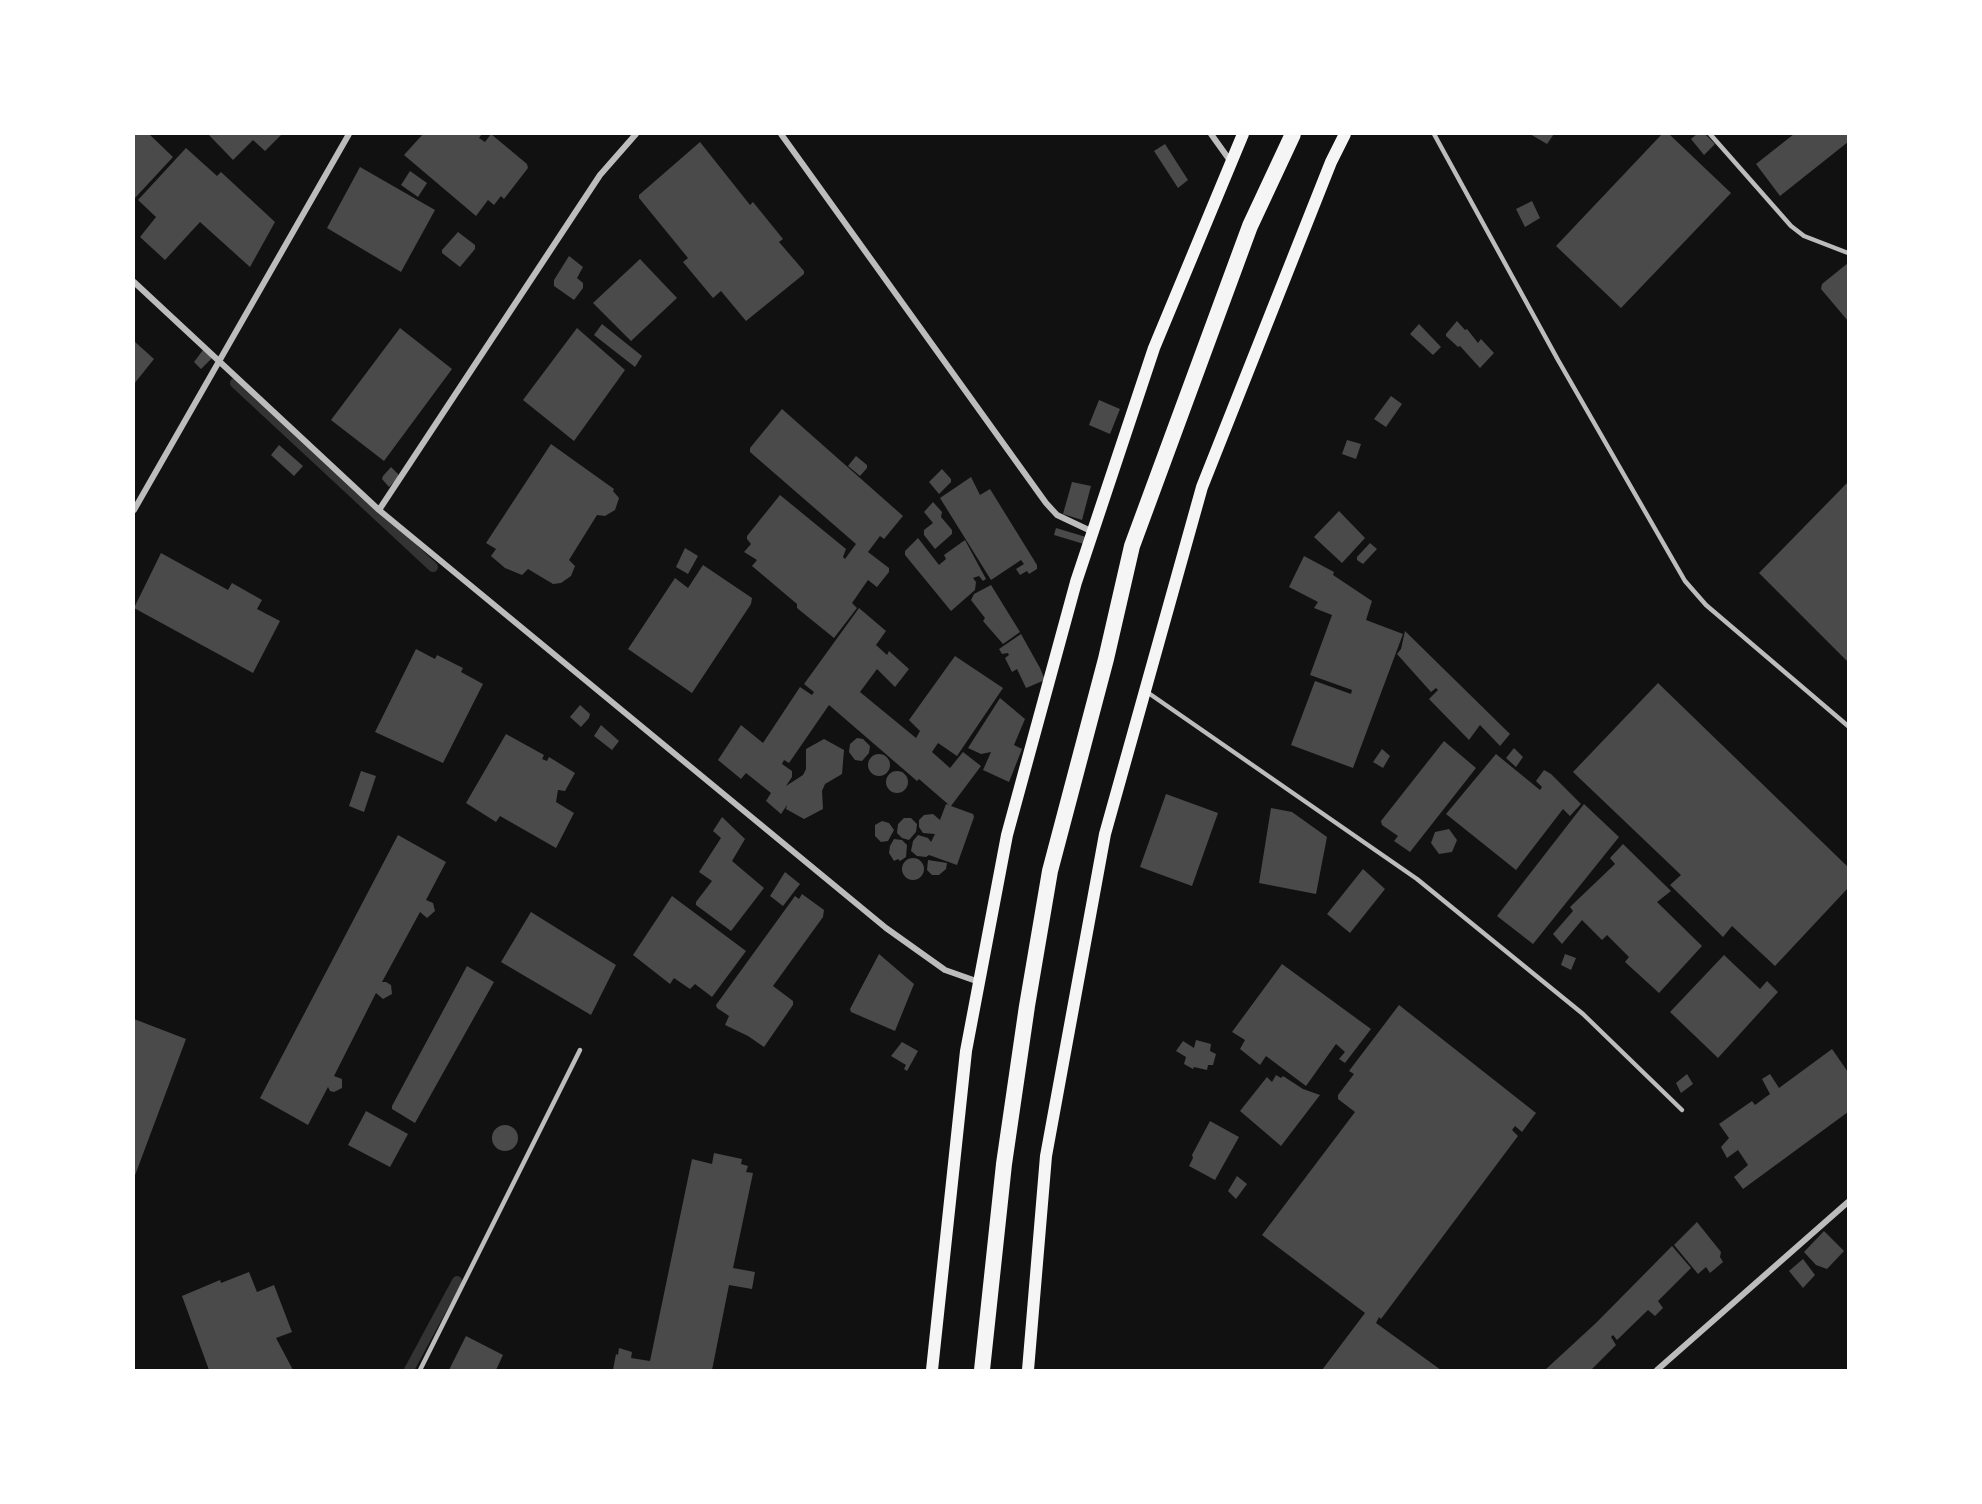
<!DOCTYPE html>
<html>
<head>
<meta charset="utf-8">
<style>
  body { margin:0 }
  #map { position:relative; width:1982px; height:1504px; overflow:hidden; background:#111; font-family:Barlow,sans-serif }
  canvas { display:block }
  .frame { position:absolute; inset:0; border:135px solid #fff; pointer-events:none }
</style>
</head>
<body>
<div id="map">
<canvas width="1982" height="1504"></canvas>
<div class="frame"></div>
</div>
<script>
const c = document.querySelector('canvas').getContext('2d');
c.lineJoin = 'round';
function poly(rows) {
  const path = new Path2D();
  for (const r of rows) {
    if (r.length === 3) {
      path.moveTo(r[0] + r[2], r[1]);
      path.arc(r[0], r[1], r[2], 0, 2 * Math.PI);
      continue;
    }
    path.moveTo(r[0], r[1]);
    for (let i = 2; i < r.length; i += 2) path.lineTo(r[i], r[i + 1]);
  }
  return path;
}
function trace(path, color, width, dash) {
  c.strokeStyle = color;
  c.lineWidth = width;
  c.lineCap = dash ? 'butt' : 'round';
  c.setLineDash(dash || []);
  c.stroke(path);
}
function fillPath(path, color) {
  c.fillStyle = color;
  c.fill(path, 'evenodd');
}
trace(poly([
  [235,383,433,567],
  [409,1370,457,1281]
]), '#333', 10);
fillPath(poly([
  [134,134,149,134,173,157,134,199],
  [208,134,282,134,265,151,253,140,233,160],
  [423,134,482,134,479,138,485,142,491,134,527,164,528,168,504,199,501,196,494,205,488,200,476,216,404,155],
  [1530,134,1554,134,1547,144],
  [1662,134,1669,134,1731,193,1621,308,1556,246],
  [1697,134,1705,134,1715,144,1704,155,1691,139],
  [1794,134,1848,134,1848,142,1780,196,1756,164],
  [700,142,750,205,753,202,783,239,779,242,804,271,804,274,746,321,721,291,713,298,683,262,688,258,639,198,639,195],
  [1165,144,1188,180,1178,188,1154,151],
  [186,148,217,176,221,172,275,222,250,267,200,222,165,260,140,237,156,217,138,200],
  [360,167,435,210,401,272,327,228],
  [410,171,427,183,418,197,401,185],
  [1532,201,1540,218,1525,227,1516,209],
  [458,232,475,245,475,249,460,267,442,253,442,250],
  [569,256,583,267,577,278,583,283,583,288,574,300,554,286,554,280],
  [640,259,677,298,631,341,593,303],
  [1848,263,1848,321,1821,289,1822,284],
  [1457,321,1465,330,1467,329,1478,343,1481,339,1494,353,1480,368,1460,346,1458,347,1446,336,1446,334],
  [602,324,642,356,635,367,594,335],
  [1419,324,1441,347,1433,355,1410,334],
  [400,328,452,369,384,461,331,420],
  [577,328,625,370,574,441,523,400],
  [134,341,154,359,134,384],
  [203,350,212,358,201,369,194,362],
  [1391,396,1402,404,1386,427,1374,419],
  [1099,400,1120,409,1110,434,1089,425],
  [782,409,903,516,884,539,880,536,868,552,889,568,889,572,877,587,868,580,852,603,857,608,834,638,797,608,797,604,752,566,757,560,744,552,751,544,747,539,747,536,780,495,846,549,843,557,845,559,856,544,750,452,750,448],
  [1347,440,1361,444,1356,459,1342,454],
  [551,444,614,489,613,491,619,498,615,510,605,516,597,515,569,560,575,566,571,576,561,583,553,584,528,569,522,575,505,568,491,556,496,549,486,543],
  [279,445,303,466,294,476,271,455],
  [856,456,867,465,867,468,860,476,848,466],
  [391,467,398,474,398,478,389,487,382,479,383,476],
  [942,469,951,479,951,482,939,494,929,482],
  [971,477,980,495,990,489,1037,565,1037,569,1029,574,1027,571,1020,575,1016,569,1024,564,1021,560,991,580,940,498],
  [1072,482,1091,486,1082,520,1063,514],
  [1848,482,1848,662,1759,573],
  [933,502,942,512,941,517,952,530,952,534,935,549,924,535,924,530,933,523,924,512],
  [1339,511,1365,538,1342,563,1314,537],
  [1056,528,1086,537,1084,544,1054,535],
  [918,538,939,565,946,559,944,555,965,540,986,579,983,581,979,576,973,578,976,582,975,590,951,611,905,555,905,551],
  [1370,543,1377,549,1363,564,1357,560,1357,557],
  [685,548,698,556,688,574,676,567],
  [161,553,228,590,232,583,262,600,257,609,280,621,253,673,134,608],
  [1304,556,1334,572,1333,575,1372,601,1366,620,1403,634,1353,768,1291,745,1315,681,1351,694,1352,690,1310,675,1332,615,1314,608,1318,602,1289,587],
  [703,565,752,598,751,604,692,693,628,649,675,578,688,588],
  [991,585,1020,632,1003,644,983,621,985,618,971,600,974,594],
  [859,608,886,631,876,645,887,655,889,651,909,669,895,687,877,669,860,692,916,738,920,731,909,720,955,656,1003,688,957,756,938,743,932,752,950,768,963,752,981,766,951,806,973,814,974,817,957,865,929,855,926,857,917,856,911,851,913,841,918,835,928,838,931,842,935,834,923,833,919,827,919,820,924,815,933,814,940,820,946,804,949,805,919,779,917,781,829,705,789,763,784,760,782,764,792,771,792,777,786,786,803,775,806,769,806,749,824,739,844,750,842,774,825,784,822,791,823,809,804,819,786,809,787,805,781,814,766,801,771,793,746,773,741,779,718,760,741,725,763,743,800,687,812,695,814,692,804,684],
  [1405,631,1510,734,1500,746,1480,725,1469,740,1429,699,1438,690,1436,688,1431,692,1397,654,1401,649],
  [1021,634,1040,668,1045,680,1026,688,1017,669,1012,672,1005,658,1009,655,1008,653,1002,654,999,649],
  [416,649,435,659,437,655,463,668,461,672,483,684,443,763,375,732],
  [1658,683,1848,867,1848,888,1775,966,1732,926,1723,937,1670,885,1681,875,1573,772],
  [1000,698,1025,719,1014,745,1022,749,1009,782,983,770,991,752,981,754,968,748],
  [580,705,590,714,589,718,581,727,570,717],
  [601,725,619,741,612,750,594,736],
  [506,734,544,755,542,759,547,761,549,757,575,773,565,791,558,790,556,802,574,813,556,848,500,816,496,822,466,803],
  [857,738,863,739,870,746,869,753,862,761,855,760,849,752,850,744],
  [1444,741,1476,768,1410,852,1394,841,1398,836,1382,825,1381,821],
  [1514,748,1523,757,1516,767,1506,758],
  [1382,749,1390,756,1383,768,1373,762],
  [1496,754,1540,790,1542,787,1536,781,1544,770,1551,774,1581,804,1570,816,1563,809,1516,870,1446,814],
  [879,765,11],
  [361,771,376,776,364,812,349,806],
  [897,782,11],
  [1166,794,1218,813,1192,886,1140,867],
  [1584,804,1619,837,1533,944,1497,916],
  [1271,808,1292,812,1327,837,1316,894,1259,883],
  [722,817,745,839,732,861,764,888,731,931,696,905,696,902,712,881,699,872,721,838,713,831],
  [904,818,911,818,917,824,916,832,909,840,902,838,897,833,898,824],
  [882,821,889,823,894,830,888,841,881,842,875,836,875,825],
  [1449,829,1457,840,1452,852,1439,854,1431,843,1435,832],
  [398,835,446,862,426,900,433,903,435,911,427,918,420,912,382,982,386,982,391,985,392,994,383,999,376,993,334,1076,342,1079,342,1088,334,1092,330,1091,328,1087,308,1125,260,1098],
  [894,839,902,840,907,845,906,857,900,861,898,859,894,861,889,853,890,846],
  [1623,844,1671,891,1657,902,1702,946,1659,993,1625,962,1629,957,1607,935,1602,940,1582,920,1562,944,1553,934,1573,911,1570,907,1615,864,1610,858],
  [913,869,11],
  [928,860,947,863,946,869,939,875,932,875,927,870],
  [1363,869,1385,889,1350,933,1327,914],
  [785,872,800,884,783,906,770,896],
  [802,894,824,910,823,917,773,986,793,1001,793,1005,764,1047,748,1036,725,1025,729,1016,717,1008,716,1005,795,896,799,899],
  [672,896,746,951,712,997,695,984,690,989,674,978,670,984,633,955],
  [531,912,616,965,591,1015,501,962],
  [879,954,914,984,895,1031,851,1012,850,1009],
  [1565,954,1576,958,1571,970,1561,965],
  [1724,955,1760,989,1767,981,1778,992,1718,1058,1670,1012],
  [1282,964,1371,1029,1345,1063,1339,1059,1345,1052,1336,1044,1306,1086,1266,1056,1260,1065,1240,1049,1245,1040,1232,1032],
  [467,966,494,982,415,1123,392,1109,392,1106],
  [1399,1005,1536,1113,1522,1132,1515,1126,1512,1130,1518,1136,1381,1319,1379,1317,1376,1323,1441,1370,1322,1370,1365,1313,1262,1235,1355,1112,1338,1099,1338,1095,1354,1074,1349,1071],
  [134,1019,186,1039,134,1178],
  [1196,1040,1211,1044,1210,1051,1216,1054,1213,1065,1208,1065,1207,1070,1194,1067,1193,1069,1184,1064,1186,1057,1176,1051,1183,1041,1194,1048],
  [902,1042,918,1051,907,1071,904,1069,906,1065,891,1056],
  [1832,1049,1848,1072,1848,1112,1743,1189,1734,1177,1748,1165,1738,1150,1727,1158,1721,1147,1729,1138,1719,1124,1752,1101,1755,1105,1770,1094,1762,1079,1770,1074,1779,1088],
  [1687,1074,1693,1084,1681,1093,1676,1083],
  [1276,1075,1281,1078,1283,1076,1303,1089,1320,1095,1281,1146,1240,1111,1267,1077,1272,1082],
  [366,1111,408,1134,390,1167,348,1145],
  [1210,1121,1239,1137,1215,1180,1189,1166,1193,1158,1192,1155],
  [505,1138,13],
  [714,1153,742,1159,741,1164,748,1166,746,1172,753,1173,733,1268,755,1272,752,1289,729,1285,712,1370,613,1370,616,1354,618,1355,619,1348,632,1352,631,1358,650,1361,692,1159,712,1164],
  [1237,1176,1247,1184,1236,1199,1228,1191],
  [1697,1222,1721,1252,1720,1257,1723,1262,1710,1273,1706,1267,1698,1274,1674,1245],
  [1824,1231,1844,1251,1827,1269,1816,1265,1804,1252],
  [1672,1246,1691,1268,1658,1301,1663,1308,1655,1316,1648,1310,1617,1340,1613,1335,1611,1337,1616,1345,1591,1370,1545,1370,1597,1322],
  [1803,1259,1815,1275,1803,1288,1789,1271],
  [249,1272,257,1292,274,1285,292,1332,276,1338,293,1370,209,1370,182,1296,220,1280,221,1283],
  [466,1336,503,1355,496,1370,449,1370]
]), '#4a4a4a');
trace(poly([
  [1434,134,1558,360,1685,581,1706,605,1848,726],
  [1710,134,1791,226,1804,236,1848,253],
  [1147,692,1417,879,1583,1014,1682,1110],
  [420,1370,580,1050]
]), '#bcbcbc', 4.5);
trace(poly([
  [781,134,1046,503,1057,515,1093,532],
  [1211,134,1231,162],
  [134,282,379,510,886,928,945,970,979,982],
  [134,510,349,134],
  [379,510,600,175,636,134],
  [1657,1370,1848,1202]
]), '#bcbcbc', 6);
trace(poly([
  [932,1370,966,1051,1007,835,1076,582,1154,348,1243,134],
  [1028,1370,1046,1156,1105,834,1202,487,1331,162,1345,134]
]), '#f5f5f5', 12);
trace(poly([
  [982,1370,1004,1164,1027,1006,1050,871,1106,659,1132,546,1250,226,1293,134]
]), '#f5f5f5', 16);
</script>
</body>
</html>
